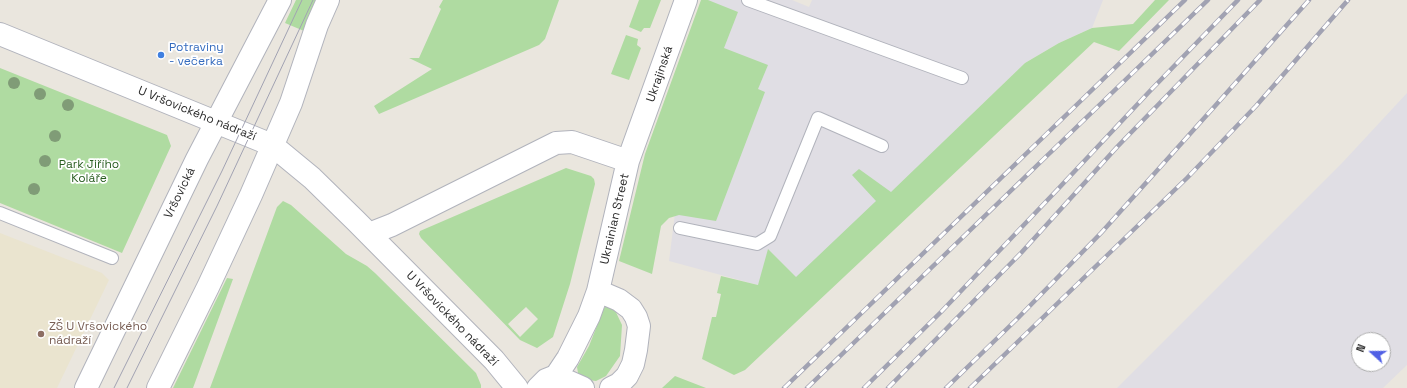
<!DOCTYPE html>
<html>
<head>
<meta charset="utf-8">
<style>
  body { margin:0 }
  #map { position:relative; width:1407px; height:388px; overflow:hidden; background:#eae6de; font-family:"Space Grotesk",sans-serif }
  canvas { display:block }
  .north { position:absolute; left:1351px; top:332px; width:40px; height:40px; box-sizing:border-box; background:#fff; border:1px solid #aaa; border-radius:50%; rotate:291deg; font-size:11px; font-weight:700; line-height:16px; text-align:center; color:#2a2a2a }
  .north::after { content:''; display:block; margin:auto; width:14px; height:18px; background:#505fe5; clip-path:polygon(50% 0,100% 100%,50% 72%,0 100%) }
</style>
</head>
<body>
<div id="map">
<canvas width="1407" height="388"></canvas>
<div class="north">N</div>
</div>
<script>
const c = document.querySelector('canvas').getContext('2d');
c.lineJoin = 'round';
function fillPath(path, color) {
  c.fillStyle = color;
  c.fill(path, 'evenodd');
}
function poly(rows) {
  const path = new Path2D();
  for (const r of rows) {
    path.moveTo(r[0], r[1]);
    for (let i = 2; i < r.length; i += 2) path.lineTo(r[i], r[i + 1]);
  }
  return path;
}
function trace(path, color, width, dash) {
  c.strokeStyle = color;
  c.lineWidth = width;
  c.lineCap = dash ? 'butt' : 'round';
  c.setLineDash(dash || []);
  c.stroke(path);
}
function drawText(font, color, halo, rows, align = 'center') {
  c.font = font + ' "Space Grotesk",sans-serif';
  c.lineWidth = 3.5;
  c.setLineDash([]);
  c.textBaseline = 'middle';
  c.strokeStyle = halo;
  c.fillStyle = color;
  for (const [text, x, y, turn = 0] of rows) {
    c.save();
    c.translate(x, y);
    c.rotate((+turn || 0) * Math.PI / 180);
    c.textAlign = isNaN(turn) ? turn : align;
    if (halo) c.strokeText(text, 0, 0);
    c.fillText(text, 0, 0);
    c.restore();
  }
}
fillPath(poly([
  [703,0,792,0,809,7,812,0,1103,0,1092,28,1059,43,1025,63,936,149,882,206,798,285,758,285,669,261,700,14],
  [1407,93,1407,365,1383,388,1117,388,1342,163],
  [1359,340,1383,340,1383,364,1359,364]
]), '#e0dee4');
fillPath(poly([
  [0,233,102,273,109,280,57,388,0,388]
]), '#eae4cf');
fillPath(poly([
  [296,0,318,0,304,31,285,23],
  [443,0,559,0,545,39,539,45,379,114,374,106,432,69,409,58,419,58,441,9,439,7],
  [639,0,661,0,650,28,644,28,641,32,629,27],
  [701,0,708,0,738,12,724,48,768,65,758,89,765,92,716,221,679,215,669,218,661,226,652,274,619,261,645,154],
  [1155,0,1169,0,1119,51,1094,42,745,370,734,375,702,359,712,317,716,317,721,294,717,293,721,276,758,285,768,249,796,277,876,201,852,175,859,169,891,192,1025,63,1059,43,1092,28,1133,24],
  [626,35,638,39,637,45,641,48,629,80,611,74],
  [0,68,167,135,171,146,122,253,0,203],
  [566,168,591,176,594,179,595,184,570,284,553,337,537,348,520,340,421,238,419,234,420,231],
  [526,307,538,319,520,337,508,324],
  [283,201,291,205,346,254,367,266,375,273,476,373,481,385,481,388,210,388,277,207],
  [227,278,233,279,193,388,173,388],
  [608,305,614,308,622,325,620,356,606,376,596,381,588,380,581,377,578,373,577,367,589,346,604,308],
  [675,376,706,388,662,388]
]), '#afdba1');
const lane = poly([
  [748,0,962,78],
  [0,213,112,258],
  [680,228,757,244,770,236,818,118,882,146]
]);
const street = poly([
  [0,34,272,145,312,178,356,221,494,360,517,388],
  [369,234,392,225,556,143,572,142,628,161],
  [598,291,619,300,631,309,636,317,639,326,636,350,633,364,627,376,619,384,611,388],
  [556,376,583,388],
  [538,388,546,380,556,376,568,358,589,316,598,291,628,161,686,0]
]);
const secondary = poly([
  [86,388,197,159,280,0],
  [158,388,208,287,251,195,291,103,317,25,328,0]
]);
trace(lane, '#b1b3bc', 14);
trace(street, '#b1b3bc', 24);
trace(secondary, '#b1b3bc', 24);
trace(lane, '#fff', 12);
trace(street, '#fff', 22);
trace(secondary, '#fff', 22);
trace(poly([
  [114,388,222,171,302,0],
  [127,388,217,206,313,0]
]), '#a1a2b2', 1);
const rail = poly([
  [784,388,1185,0],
  [807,388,1208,0],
  [864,388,941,312,1058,189,1149,92,1238,0],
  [888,388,1021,253,1118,146,1260,0],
  [946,388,1018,318,1101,233,1215,106,1309,0],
  [970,388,1187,178,1256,106,1348,0]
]);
trace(rail, '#a1a2b2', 4.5);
trace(rail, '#fff', 3, [9]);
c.fillStyle = '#809c77';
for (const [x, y] of [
  [14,83],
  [40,94],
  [68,105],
  [55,136],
  [45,161],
  [34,189]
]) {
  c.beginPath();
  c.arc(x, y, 6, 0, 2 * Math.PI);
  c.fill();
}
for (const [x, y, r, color] of [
  [161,55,4,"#3f7fe0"],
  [41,334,4,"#8d6e63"]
]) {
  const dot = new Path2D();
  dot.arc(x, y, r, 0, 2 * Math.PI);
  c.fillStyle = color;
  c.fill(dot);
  trace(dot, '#fff', 1.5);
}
drawText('12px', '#366cbe', '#fff', [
  ["Potraviny",169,48],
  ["- večerka",169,62]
], 'left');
drawText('12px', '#2a2a2a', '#fff', [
  ["Ukrajinská",660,74,-71],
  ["U Vršovického nádraží",197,114,22],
  ["Vršovická",180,193,-64],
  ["Ukrainian Street",615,219,-77],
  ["U Vršovického nádraží",452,319,46]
]);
drawText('12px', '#2a5f22', '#fff', [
  ["Park Jiřího",89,165],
  ["Koláře",89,179]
]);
drawText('12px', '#785e54', '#fff', [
  ["ZŠ U Vršovického",49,327],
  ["nádraží",49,341]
], 'left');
</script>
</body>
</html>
